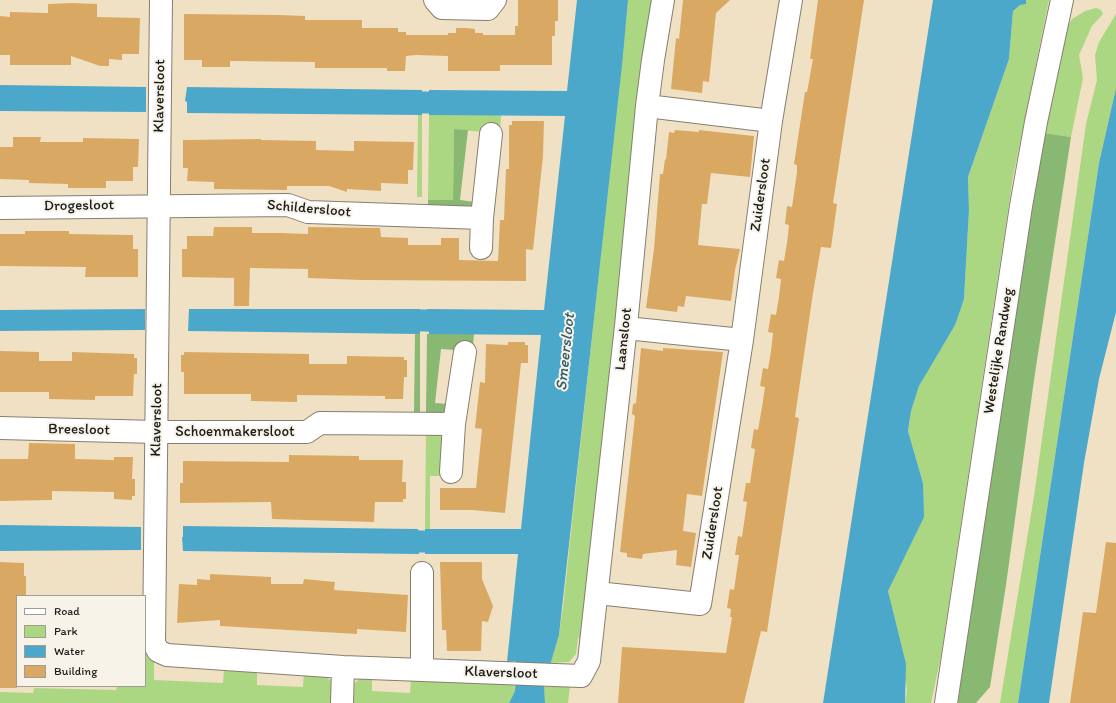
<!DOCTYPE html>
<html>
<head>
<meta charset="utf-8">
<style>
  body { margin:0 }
  #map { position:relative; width:1116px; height:703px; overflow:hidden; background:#f1e1c4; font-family:Itim,sans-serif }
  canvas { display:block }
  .legend { position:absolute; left:16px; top:595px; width:130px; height:92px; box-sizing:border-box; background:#f7f3e8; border:1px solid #9f9d96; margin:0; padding:5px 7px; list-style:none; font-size:12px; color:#1c1c1c }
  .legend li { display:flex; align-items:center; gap:8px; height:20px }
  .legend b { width:20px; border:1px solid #9f9d96 }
</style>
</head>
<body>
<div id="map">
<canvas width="1116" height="703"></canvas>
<ul class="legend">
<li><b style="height:5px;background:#fff"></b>Road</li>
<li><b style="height:11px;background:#abd783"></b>Park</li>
<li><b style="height:11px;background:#4ca8ca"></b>Water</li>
<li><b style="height:11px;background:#d9a964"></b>Building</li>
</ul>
</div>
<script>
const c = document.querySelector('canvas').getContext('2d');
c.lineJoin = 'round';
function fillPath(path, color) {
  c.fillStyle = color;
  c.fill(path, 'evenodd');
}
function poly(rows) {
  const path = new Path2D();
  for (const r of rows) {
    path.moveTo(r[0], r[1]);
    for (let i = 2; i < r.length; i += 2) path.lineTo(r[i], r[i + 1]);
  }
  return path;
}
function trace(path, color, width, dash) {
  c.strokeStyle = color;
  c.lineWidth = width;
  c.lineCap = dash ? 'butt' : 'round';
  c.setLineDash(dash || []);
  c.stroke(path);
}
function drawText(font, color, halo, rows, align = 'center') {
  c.font = font + ' Itim,sans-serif';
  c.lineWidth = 4;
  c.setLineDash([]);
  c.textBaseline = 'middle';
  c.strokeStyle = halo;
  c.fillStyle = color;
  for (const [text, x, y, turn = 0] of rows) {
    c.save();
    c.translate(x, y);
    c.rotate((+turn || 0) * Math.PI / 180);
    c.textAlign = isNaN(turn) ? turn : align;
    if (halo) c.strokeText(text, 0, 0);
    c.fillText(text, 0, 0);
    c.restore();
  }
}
fillPath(poly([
  [628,0,652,0,583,639,578,638,576,654,569,662,550,663,559,635,563,607],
  [1026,0,1049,0,1013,177,941,656,931,703,905,703,907,690,888,591,923,483,908,431,911,410,919,386,964,299,969,210,968,177,1009,59,1013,11,1020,5,1025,4],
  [1096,8,1101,10,1103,14,1092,26,1079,55,1083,78,1071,137,1043,133,1063,33,1072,19,1085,11],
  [1116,14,1116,88,1099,163,1018,703,1000,703,1034,496,1086,124,1097,80,1095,55,1099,42],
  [418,115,422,115,422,197,417,197],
  [429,115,501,115,500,130,482,132,454,129,453,200,428,200],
  [426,431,443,431,444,476,430,476,430,529,425,529],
  [145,651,147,651,154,661,154,680,223,683,224,669,257,670,257,685,303,687,304,673,327,677,333,684,334,703,0,703,0,692,33,693,34,688,116,690,117,686,145,686],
  [362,676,372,677,372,691,410,693,411,679,514,683,515,691,509,703,351,703,353,685],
  [556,686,570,686,568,703,545,703,544,687,556,687]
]), '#abd783');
fillPath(poly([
  [454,129,468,130,460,200,475,202,473,209,428,206,428,200,453,200],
  [1043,133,1071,137,1034,380,1006,585,990,687,976,703,958,703,981,531],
  [415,334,420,334,420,412,414,412],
  [427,334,474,334,473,346,455,350,441,349,435,403,449,404,444,416,443,413,426,412]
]), '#88b871');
fillPath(poly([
  [577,0,628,0,622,65,559,635,544,685,545,703,509,703,515,691,516,661,507,662,518,554,425,554,425,529,521,529,541,335,429,334,427,309,544,310,565,116,429,115,429,90,567,91],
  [933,0,1026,0,1026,4,1020,5,1013,11,1009,59,968,177,969,210,964,299,955,325,919,386,911,411,908,431,923,483,924,517,888,591,906,664,905,703,823,703],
  [0,85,146,87,146,112,0,111],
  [187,87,422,90,422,115,187,113,187,102,185,101],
  [1116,88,1116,312,1099,379,1084,463,1049,703,1018,703,1099,163],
  [145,309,145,330,0,331,0,310],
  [189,309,420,309,420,334,188,331],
  [0,525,141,527,141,550,0,551],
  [183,526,418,529,419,554,183,551,182,537,183,537]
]), '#4ca8ca');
trace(poly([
  [392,102,459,103],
  [390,320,458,321],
  [388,541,456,542]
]), '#4ca8ca', 22);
fillPath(poly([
  [518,0,558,0,558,21,555,21,555,36,552,36,552,65,500,65,500,71,448,71,448,56,416,55,406,56,405,71,387,71,387,68,315,68,315,62,230,61,230,67,202,67,202,60,184,60,184,14,280,15,305,16,305,20,362,20,362,28,398,28,398,32,406,32,406,35,448,35,448,33,456,33,456,28,466,28,475,29,475,33,483,33,483,35,515,35,515,26,518,26],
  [683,0,730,0,716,13,709,82,703,81,702,93,671,89,676,38,679,39],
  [818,0,864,0,833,203,837,204,831,248,821,247,813,293,795,417,799,418,767,632,761,631,744,703,618,703,622,647,726,653,732,617,730,617,731,609,727,608,730,589,734,590,739,555,735,555,738,536,742,537,747,502,743,501,746,483,750,483,755,449,751,448,754,429,758,430,762,407,765,387,760,386,763,368,768,369,771,351,773,333,768,332,771,314,776,315,779,297,781,279,776,278,779,260,784,261,787,243,789,225,785,224,787,206,792,207,797,172,797,165,794,164,805,92,807,92,813,59,810,59],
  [72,3,97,4,97,17,140,18,139,54,122,54,122,60,109,59,109,66,100,66,71,56,71,65,10,65,10,55,0,55,0,16,10,17,10,12,48,13,48,4],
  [512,121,544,121,543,156,533,250,526,249,526,281,361,280,308,278,308,269,250,268,249,306,234,306,234,278,182,277,182,249,187,249,187,236,213,236,214,227,252,227,252,233,281,233,308,234,308,227,380,228,381,237,408,238,408,245,441,245,441,238,459,238,459,260,498,261,500,220,504,220,506,169,509,169,509,125,512,125],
  [675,130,699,132,699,130,754,136,750,177,711,173,707,204,702,204,698,245,740,249,735,270,731,301,686,296,684,307,678,306,677,312,646,308,654,249,660,174,663,174,665,159,666,160,669,132,674,133],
  [13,137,41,137,40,142,83,142,83,138,139,139,138,167,133,167,133,181,106,181,106,188,68,188,68,184,29,183,29,180,0,179,0,147,13,147],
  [261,139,261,140,316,141,316,150,354,151,354,141,414,142,413,170,408,170,408,184,381,183,381,191,347,189,347,192,329,186,287,186,287,190,214,189,214,182,187,181,188,168,183,168,183,140],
  [25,231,69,231,69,234,133,235,133,249,138,249,138,277,85,277,86,267,0,266,0,234,25,234],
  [508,342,525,342,525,345,528,345,528,363,521,363,505,513,472,510,440,510,440,488,476,488,482,429,475,428,480,382,485,383,486,344,508,345],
  [641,348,663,351,663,348,723,352,702,496,687,494,683,531,696,533,691,567,676,565,677,550,643,554,642,559,627,557,627,553,620,552,635,416,632,414,633,404,636,403],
  [0,351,39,352,39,361,72,361,72,352,134,354,134,358,137,358,137,374,134,374,133,396,95,396,95,400,49,399,49,392,0,392],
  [184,352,309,354,309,364,347,364,347,356,404,357,404,360,407,360,407,377,404,377,403,399,385,399,385,396,297,395,297,402,251,401,251,394,184,394,184,372,181,372,181,355,184,355],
  [29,443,75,444,75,459,114,460,114,457,133,457,132,479,135,479,135,496,132,496,132,500,114,499,114,492,52,491,52,500,0,501,0,459,28,459],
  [289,455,359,456,359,460,403,460,402,482,406,482,406,499,403,499,403,502,375,502,374,522,272,519,271,502,180,503,180,483,183,483,183,461,289,462],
  [1106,542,1116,543,1116,703,1070,703,1083,612,1096,613],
  [0,562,24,563,24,576,26,576,26,596,17,596,17,688,0,688],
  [440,562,482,562,482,579,493,606,488,622,482,621,481,651,447,651,446,630,442,630],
  [210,574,271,577,271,584,303,584,304,579,335,582,334,590,408,595,406,632,357,629,357,634,220,626,220,620,177,623,179,584,197,585,197,579,210,580]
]), '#d9a964');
const street = poly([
  [161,0,154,643,158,651,167,655,343,667,581,676,589,661,626,326,647,106,653,60,663,0],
  [435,0,442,8,488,9,495,0],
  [647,106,771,121],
  [0,208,288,205,308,212,482,218],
  [481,248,482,218,491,134],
  [626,328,742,340],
  [0,428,157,432,307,432,320,423,454,424],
  [451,472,454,424,465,352],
  [422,573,422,670],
  [597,593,700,604,742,340,771,121,791,0],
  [342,703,343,667]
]);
const secondary = poly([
  [946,703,1021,206,1036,122,1062,0]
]);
trace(street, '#867e70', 24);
trace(secondary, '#867e70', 24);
trace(street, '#fff', 22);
trace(secondary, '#fff', 22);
drawText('15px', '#1c1c1c', '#f7f3e8', [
  ["Klaversloot",160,96,-89],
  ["Zuidersloot",761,195,-82],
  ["Drogesloot",79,206,-1],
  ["Schildersloot",309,209,5],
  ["Laansloot",624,339,-84],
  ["Westelijke Randweg",999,351,-81],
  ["Klaversloot",157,420,-89],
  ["Breesloot",79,430,1],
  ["Schoenmakersloot",235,432],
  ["Zuidersloot",713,523,-81],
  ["Klaversloot",501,673,2]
]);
drawText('italic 16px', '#325b6a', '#f7f3e8', [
  ["Smeersloot",566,352,-84]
]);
</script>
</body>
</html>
